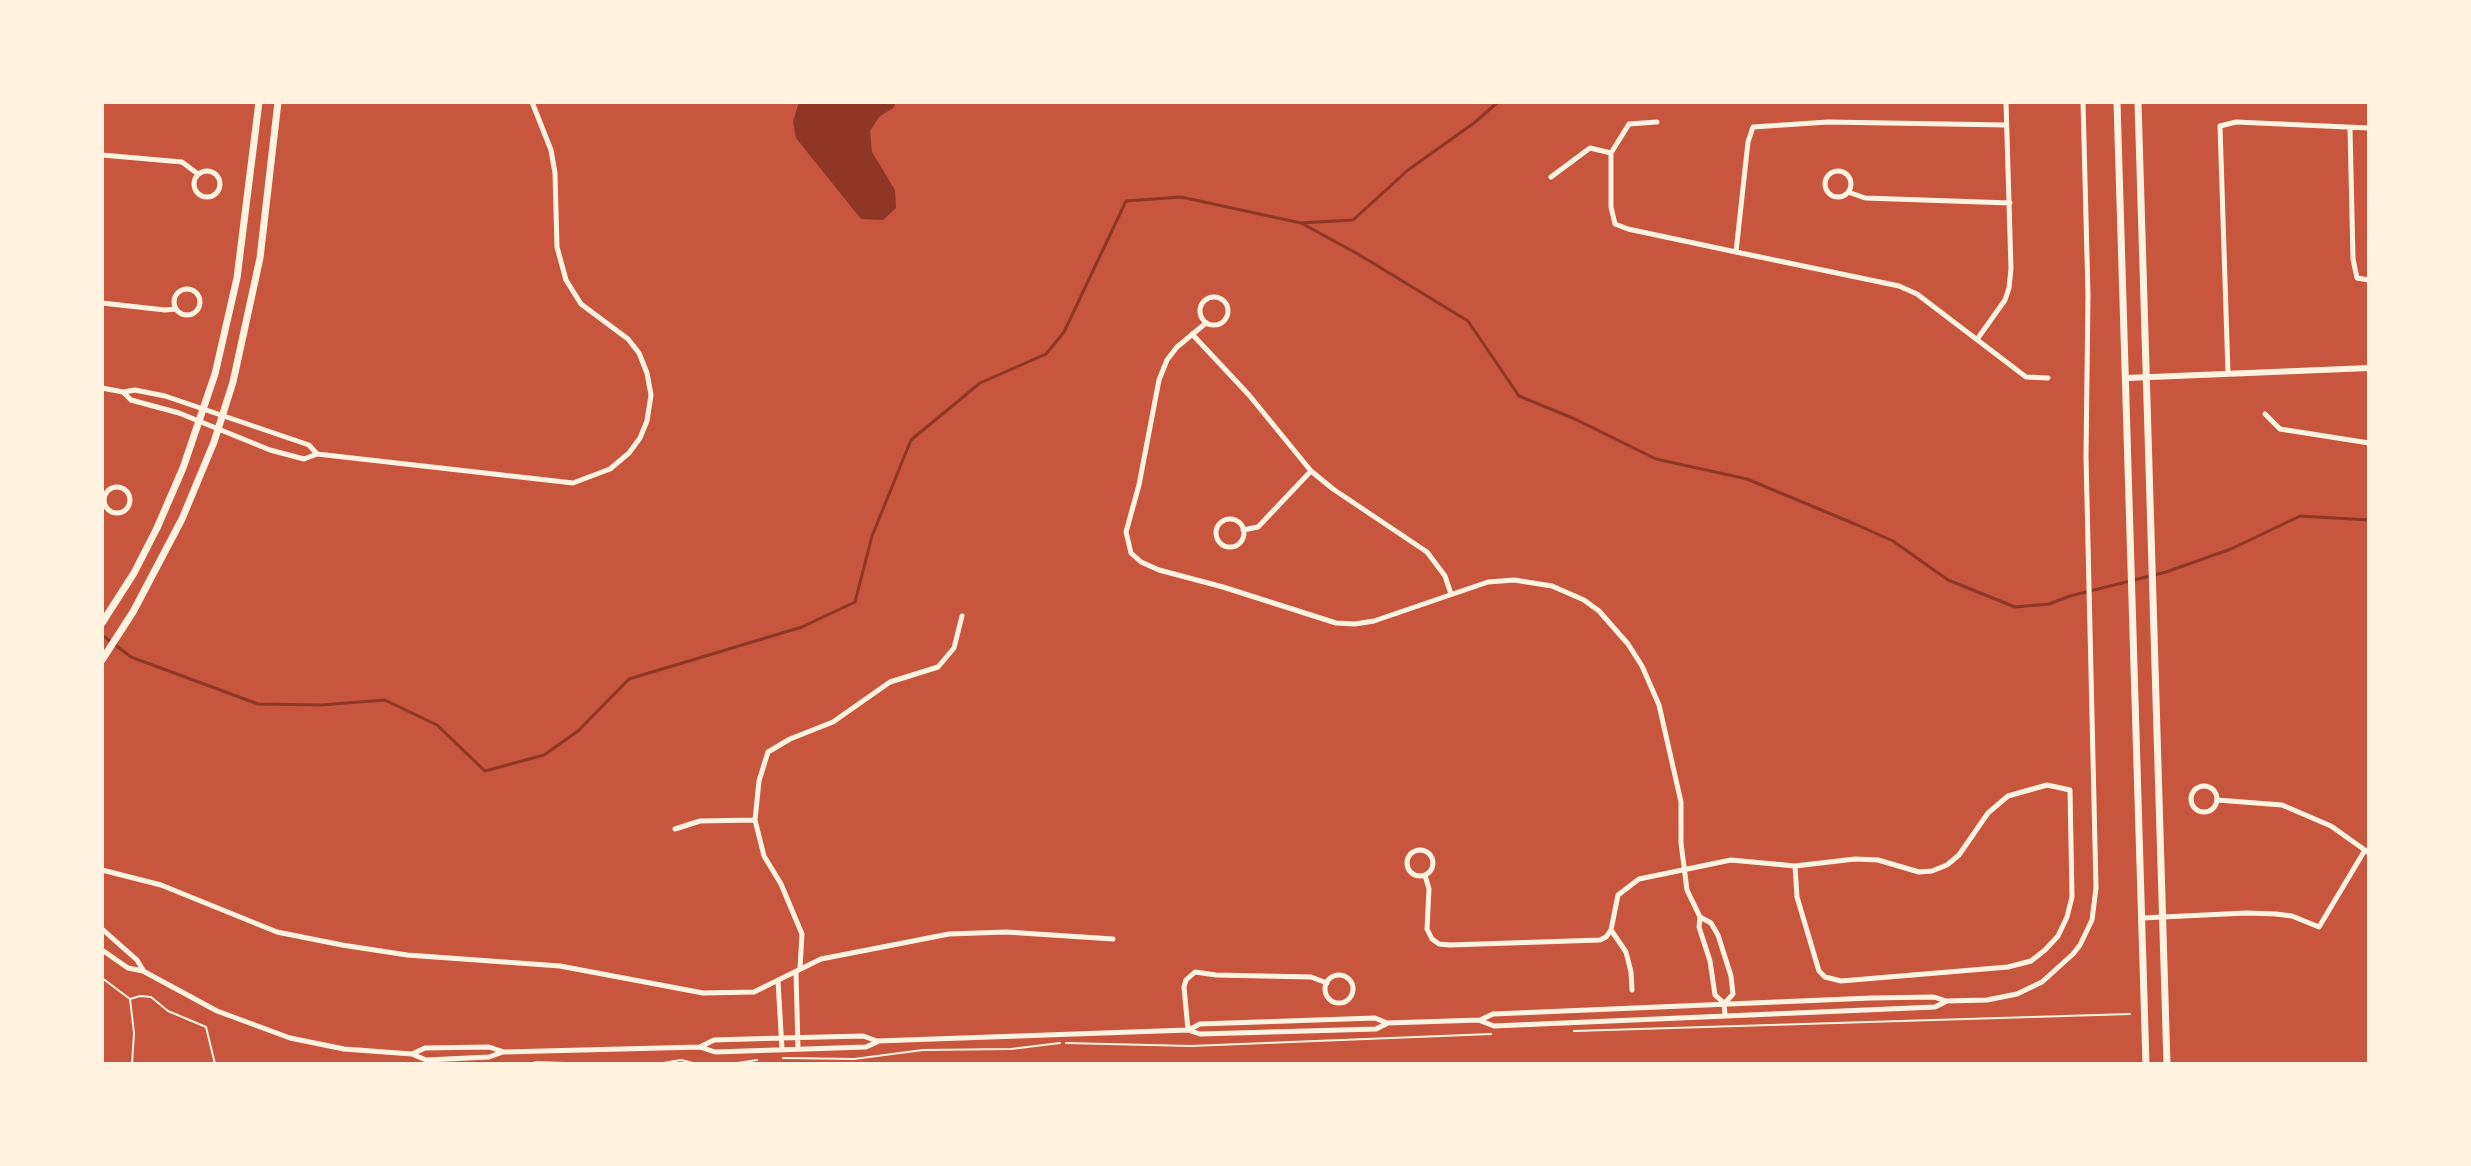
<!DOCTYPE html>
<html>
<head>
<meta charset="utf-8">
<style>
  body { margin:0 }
  #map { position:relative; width:2471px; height:1166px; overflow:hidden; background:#c8553d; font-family:"Asap Condensed",sans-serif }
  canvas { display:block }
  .frame { position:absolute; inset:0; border:104px solid #fff3e0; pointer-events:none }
</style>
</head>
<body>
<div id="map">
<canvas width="2471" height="1166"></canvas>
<div class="frame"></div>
</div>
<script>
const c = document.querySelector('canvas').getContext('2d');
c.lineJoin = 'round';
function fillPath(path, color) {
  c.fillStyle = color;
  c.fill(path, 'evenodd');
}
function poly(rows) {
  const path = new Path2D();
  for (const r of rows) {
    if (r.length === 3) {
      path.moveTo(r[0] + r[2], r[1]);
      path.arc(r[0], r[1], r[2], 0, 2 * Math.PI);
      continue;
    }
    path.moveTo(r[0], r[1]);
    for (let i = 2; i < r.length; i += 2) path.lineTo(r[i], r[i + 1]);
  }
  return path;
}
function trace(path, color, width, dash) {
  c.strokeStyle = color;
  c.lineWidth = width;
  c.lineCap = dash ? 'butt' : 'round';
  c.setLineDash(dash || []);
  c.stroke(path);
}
fillPath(poly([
  [799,102,896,102,893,108,879,117,870,131,872,152,895,190,896,208,883,220,861,219,796,138,793,122]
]), '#8f3625');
trace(poly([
  [1301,223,1358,254,1468,321,1519,396,1575,419,1656,459,1747,479,1855,524,1893,541,1948,580,2015,607,2049,604,2070,596,2166,572,2231,549,2300,516,2369,520],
  [102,635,131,657,258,704,321,705,385,700,437,725,485,771,544,755,578,731,629,679,802,627,855,602,872,536,911,440,980,383,1046,354,1064,332,1126,201,1181,197,1301,223,1353,220,1408,170,1474,123,1498,102]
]), '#8f3625', 3);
trace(poly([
  [102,978,130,999,134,1033,132,1064],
  [130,999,140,996,151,997,168,1011,206,1027,215,1064],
  [1574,1031,2130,1014],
  [1066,1043,1191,1046,1491,1034],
  [783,1058,854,1059,923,1050,1011,1049,1060,1043],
  [529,1064,537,1062,595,1064],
  [657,1064,681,1060,697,1064],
  [731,1064,757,1060]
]), '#fff3e0', 2);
trace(poly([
  [2350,129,2353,259,2357,278,2369,280],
  [1611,153,1611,207,1615,224,1628,229,1736,252,1748,142,1753,127,1828,122,2005,125],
  [102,155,182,162,198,174],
  [207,184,13],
  [1838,184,13],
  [1551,177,1590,148,1611,153,1629,124,1657,122],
  [1848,192,1865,198,2010,203],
  [1736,252,1899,286,1917,294,2026,377,2048,378],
  [187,302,13],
  [1214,311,14],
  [102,303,165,310,176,309],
  [1206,323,1177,347,1167,360,1159,380,1139,485,1126,532,1131,553,1141,562,1159,570,1223,587,1336,623,1355,624,1374,621,1488,582,1514,580,1552,586,1584,600,1599,611,1628,644,1642,666,1659,705,1681,802,1681,843,1687,890,1700,917,1699,927,1710,961,1715,995,1724,1003],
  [1192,334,1249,395,1311,471,1333,489,1427,552,1445,576,1451,594],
  [1978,338,2005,300,2009,288,2011,269,2006,102],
  [2228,373,2220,126,2236,122,2369,128],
  [102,388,123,392,135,390,165,396,309,445,317,454],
  [123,392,131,400,179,413,270,450,304,459,317,454,573,483,610,469,629,453,640,438,647,421,651,395,647,373,639,353,628,339,581,304,566,280,557,247,555,173,551,150,532,102],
  [2265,414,2280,429,2369,443],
  [117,500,13],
  [1230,533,14],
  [1243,530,1258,527,1311,471],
  [2204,799,13],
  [2217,800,2282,805,2331,826,2369,853],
  [675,829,700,821,755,820],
  [1420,863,13],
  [102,870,161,885,277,932,342,945,407,955,560,966,703,993,754,992,821,959,949,934,1006,932,1113,939],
  [1425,875,1429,889,1427,929,1432,939,1439,944,1450,945,1600,940,1606,937,1611,930,1618,895,1639,879,1731,860,1795,866,1797,897,1819,971,1825,977,1841,981,2008,967,2031,961,2045,950,2058,936,2067,917,2072,897,2070,790,2047,785,2008,796,1988,813,1959,855,1947,865,1932,871,1919,872,1878,860,1855,859,1795,866],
  [1700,917,1711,923,1718,935,1731,976,1733,994,1724,1004,1725,1014],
  [2142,918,2246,913,2276,914,2292,916,2319,927,2365,850],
  [102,929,137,960,143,970],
  [1611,930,1626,952,1631,972,1632,990],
  [102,950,128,968,143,971,217,1011,290,1038,344,1049,412,1054,426,1060,489,1057,503,1052],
  [800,968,802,934,781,884,764,856,755,820,759,781,768,752,790,739,833,722,890,682,938,667,954,648,962,616],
  [796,972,798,1049],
  [1339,989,14],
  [778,981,782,1049],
  [1481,1021,1494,1026,1935,1007,1945,1002],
  [1188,1030,1200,1024,1375,1018,1387,1023,1480,1020,1493,1014,1871,998,1934,997,1946,1001,1987,1000,2017,994,2042,982,2073,954,2080,945,2092,920,2096,888,2086,457,2088,295,2083,102],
  [1188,1030,1184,987,1186,980,1195,972,1216,975,1311,977,1327,983],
  [700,1047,714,1040,781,1038,863,1036,877,1041,1188,1030,1200,1034,1376,1029,1386,1024],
  [412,1054,425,1048,489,1047,504,1052,700,1047,715,1052,866,1047,877,1042]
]), '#fff3e0', 5);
trace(poly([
  [2127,378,2369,368]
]), '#fff3e0', 6);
trace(poly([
  [2117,102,2146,1064],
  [2138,102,2167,1064],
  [102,623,134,573,157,528,183,468,215,374,237,278,259,102],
  [102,660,133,612,182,519,214,442,233,382,260,258,278,102]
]), '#fff3e0', 7);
</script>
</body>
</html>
